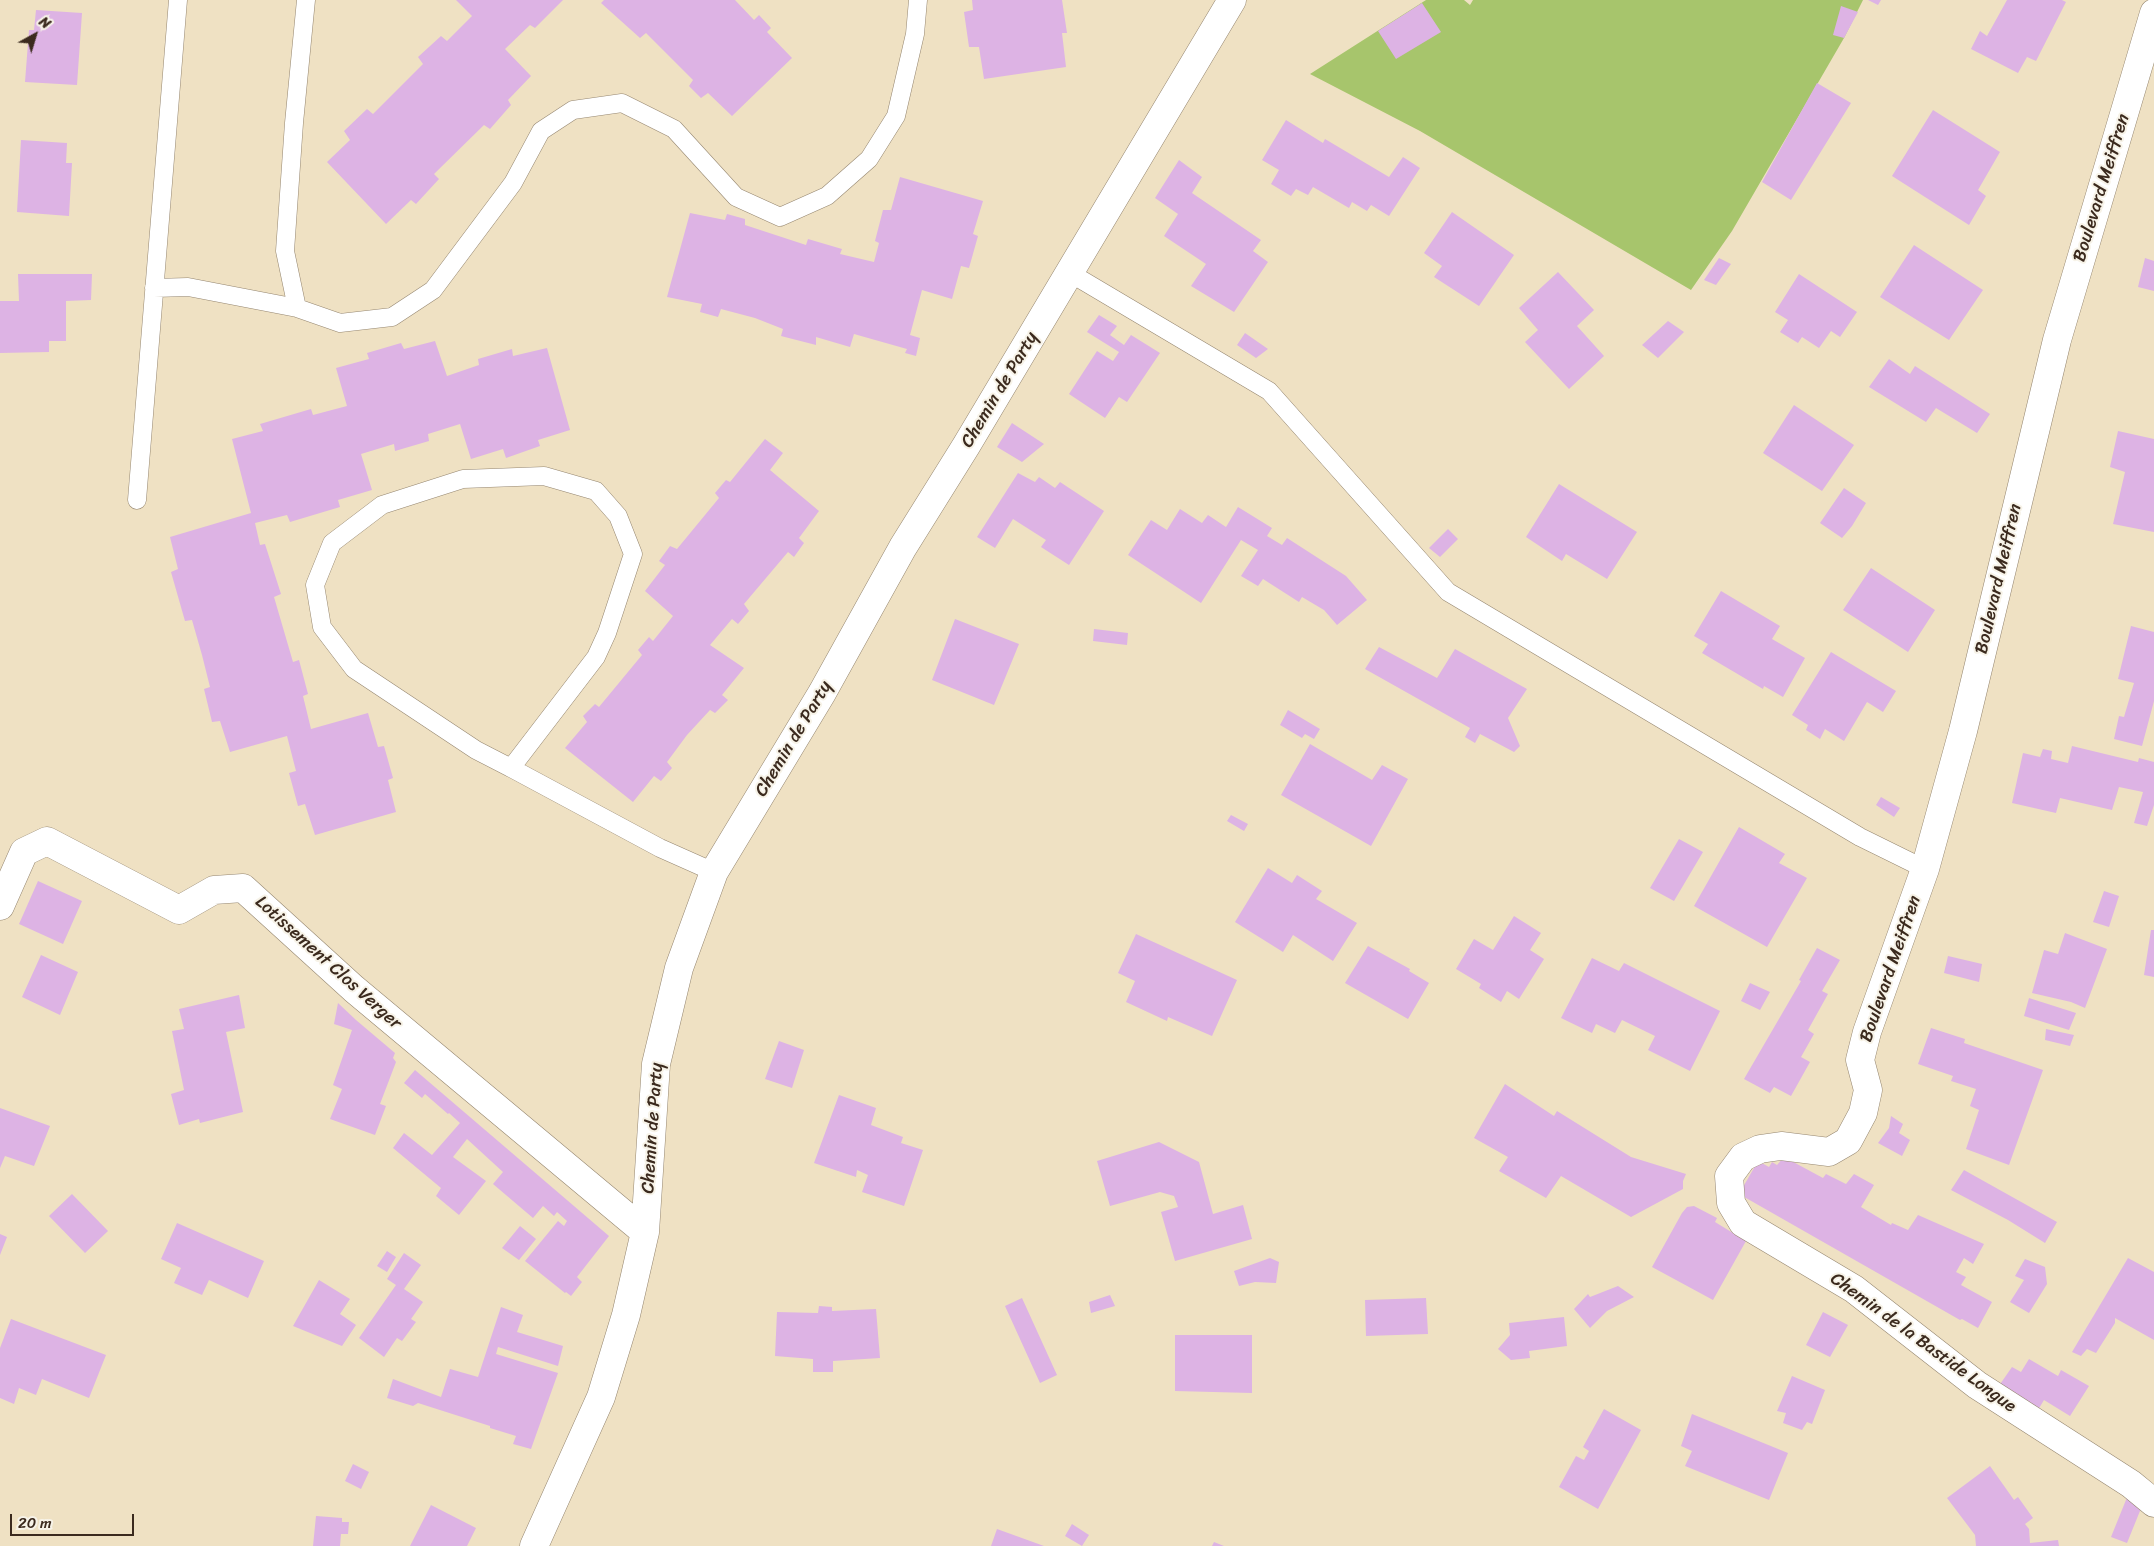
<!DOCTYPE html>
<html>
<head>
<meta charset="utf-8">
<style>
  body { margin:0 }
  #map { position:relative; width:2154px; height:1546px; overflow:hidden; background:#efe1c3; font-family:Sriracha,sans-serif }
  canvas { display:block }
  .north { position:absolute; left:10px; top:10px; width:50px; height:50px; -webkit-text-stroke:4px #f7f3e8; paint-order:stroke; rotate:39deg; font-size:14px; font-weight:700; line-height:20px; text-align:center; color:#3b2a1e }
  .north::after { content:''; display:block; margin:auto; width:18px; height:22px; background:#3b2a1e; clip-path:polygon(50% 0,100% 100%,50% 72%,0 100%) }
  .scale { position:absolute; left:10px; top:1514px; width:124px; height:22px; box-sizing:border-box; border:2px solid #3b2a1e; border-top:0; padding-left:6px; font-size:15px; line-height:18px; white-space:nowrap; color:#3b2a1e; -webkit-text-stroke:4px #f7f3e8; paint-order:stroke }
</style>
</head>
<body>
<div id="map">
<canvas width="2154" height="1546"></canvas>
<div class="north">N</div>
<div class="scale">20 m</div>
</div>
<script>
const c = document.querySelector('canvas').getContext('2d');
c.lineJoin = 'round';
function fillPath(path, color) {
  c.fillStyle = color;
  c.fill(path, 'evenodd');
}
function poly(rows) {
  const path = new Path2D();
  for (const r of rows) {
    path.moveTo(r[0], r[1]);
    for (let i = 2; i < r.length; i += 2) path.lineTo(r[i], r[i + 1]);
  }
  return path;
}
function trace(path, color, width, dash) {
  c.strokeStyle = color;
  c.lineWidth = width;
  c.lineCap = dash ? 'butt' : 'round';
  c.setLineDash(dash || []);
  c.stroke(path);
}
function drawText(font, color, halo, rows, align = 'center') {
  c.font = font + ' Sriracha,sans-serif';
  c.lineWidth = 4;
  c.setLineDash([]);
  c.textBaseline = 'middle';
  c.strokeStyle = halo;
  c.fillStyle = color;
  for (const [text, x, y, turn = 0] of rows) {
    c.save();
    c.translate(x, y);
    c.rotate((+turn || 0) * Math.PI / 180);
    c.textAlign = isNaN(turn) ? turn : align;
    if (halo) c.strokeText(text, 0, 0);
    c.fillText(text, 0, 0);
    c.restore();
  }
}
fillPath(poly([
  [1426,0,1464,0,1470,5,1473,0,1863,0,1844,38,1732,231,1691,290,1420,131,1310,74]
]), '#a7c56c');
fillPath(poly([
  [456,0,563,0,535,28,530,25,505,49,531,76,508,100,511,105,490,129,484,125,434,174,439,179,416,204,411,200,386,224,327,162,350,140,344,131,367,109,373,114,423,64,418,57,441,36,447,41,472,16],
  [604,0,735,0,754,20,759,15,771,28,767,32,792,58,732,116,708,93,701,98,689,86,693,80,646,33,640,38,601,3],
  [972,0,1062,0,1067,33,1062,33,1066,67,984,79,979,47,969,47,964,12,973,10],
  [1868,0,1881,0,1878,5],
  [2007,0,2062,0,2066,2,2036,61,2027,57,2018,73,1971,49,1980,31,1987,36],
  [1422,3,1441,32,1396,59,1378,31],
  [1841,6,1858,12,1844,38,1833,35],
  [36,10,82,13,77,85,25,82,29,30,34,30],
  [1817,83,1851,103,1791,200,1762,182],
  [1933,110,2000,152,1978,190,1986,196,1969,225,1892,176],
  [1286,120,1323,143,1325,139,1389,177,1403,157,1420,168,1389,216,1371,205,1367,211,1352,202,1349,208,1313,187,1308,195,1296,189,1291,196,1271,184,1279,170,1262,160],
  [21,140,67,143,66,163,72,163,69,216,17,212],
  [1179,160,1202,177,1192,193,1261,240,1253,251,1268,262,1234,312,1191,286,1206,264,1164,236,1178,214,1155,198],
  [900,177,983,201,973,234,978,236,969,268,961,266,952,299,922,290,910,335,920,338,916,356,905,353,907,349,854,334,850,347,816,337,816,345,781,336,783,329,755,318,721,309,718,317,700,312,702,304,667,297,690,213,725,220,727,214,745,219,745,225,806,245,808,239,842,249,840,254,874,262,879,243,875,241,883,210,891,210],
  [1452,212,1514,255,1479,306,1434,277,1442,266,1424,253],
  [1914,245,1983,290,1949,340,1880,297],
  [1719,258,1731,264,1716,285,1704,280],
  [2145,258,2154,261,2154,291,2138,287],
  [1558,272,1594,310,1577,326,1604,356,1569,389,1525,342,1538,330,1519,308],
  [18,274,92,274,91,300,66,301,66,341,49,341,49,352,0,353,0,301,19,301],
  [1799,274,1857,312,1840,337,1831,331,1819,348,1802,337,1798,343,1780,332,1788,320,1775,312],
  [1099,315,1117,326,1110,335,1124,345,1131,335,1160,353,1127,402,1119,397,1105,418,1069,394,1097,351,1113,361,1119,352,1087,332],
  [1668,321,1684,332,1658,358,1642,345],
  [1245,333,1268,349,1256,358,1237,345],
  [435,341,447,376,479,365,478,359,512,349,513,356,547,348,570,430,538,440,540,446,506,458,503,449,471,459,460,424,428,434,429,441,395,451,394,444,361,454,372,490,338,500,340,507,290,522,287,515,255,523,260,545,265,544,281,594,274,597,293,662,299,660,308,694,303,696,311,729,368,713,378,747,384,746,393,778,388,780,396,812,315,835,305,804,298,806,289,773,296,771,287,736,230,752,220,721,212,722,204,689,210,687,202,655,192,620,185,621,171,572,178,569,170,537,251,513,232,439,263,431,260,424,311,409,313,415,347,406,336,368,369,359,367,353,401,343,404,349],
  [1889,359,1910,374,1915,366,1990,414,1977,433,1936,408,1926,422,1869,387],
  [1794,405,1854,445,1822,491,1763,453],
  [1012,423,1044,444,1022,462,997,447],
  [2118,431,2154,439,2154,532,2113,524,2125,472,2110,467],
  [765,439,783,453,770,470,819,511,799,538,804,543,794,557,788,552,744,604,749,611,738,624,732,619,710,645,744,668,722,695,728,700,715,713,710,710,687,735,667,762,672,768,661,781,654,776,633,802,565,748,587,722,583,716,595,704,599,707,642,655,638,650,649,637,653,641,673,616,645,591,665,565,659,561,670,546,677,549,719,498,715,493,726,480,730,482],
  [1018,473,1035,482,1039,477,1055,488,1060,482,1104,511,1069,565,1041,547,1046,540,1013,519,995,548,977,537],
  [1559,484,1637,532,1607,579,1566,554,1562,561,1526,537],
  [1844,488,1866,503,1852,526,1842,538,1820,523],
  [1238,507,1272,528,1267,536,1282,545,1287,538,1346,576,1367,600,1337,625,1324,610,1302,597,1299,602,1263,579,1258,586,1241,576,1258,550,1241,540,1201,603,1128,555,1151,520,1167,530,1180,509,1202,523,1208,515,1226,527],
  [1448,529,1458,539,1440,557,1429,548],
  [1871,568,1935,610,1908,652,1843,610],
  [1721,591,1780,626,1772,639,1805,658,1783,697,1764,686,1763,689,1702,653,1708,644,1694,636],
  [955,619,1019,644,994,705,932,680],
  [2131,626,2154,632,2154,701,2142,746,2114,739,2119,716,2124,717,2134,683,2118,679],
  [1094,629,1128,633,1127,645,1093,641],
  [1379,647,1437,678,1455,649,1527,689,1508,718,1520,746,1514,752,1480,734,1475,743,1465,737,1470,728,1365,669],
  [1831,652,1896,691,1883,712,1867,702,1844,741,1825,729,1820,739,1806,730,1808,725,1792,715],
  [1288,710,1320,729,1314,739,1305,734,1302,738,1280,725],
  [1310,744,1372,780,1382,765,1408,779,1371,846,1281,795],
  [2072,746,2138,762,2139,758,2154,762,2154,805,2147,826,2134,823,2143,792,2119,787,2112,810,2060,798,2056,813,2012,803,2023,753,2040,757,2043,749,2052,751,2051,759,2068,763],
  [1881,797,1900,808,1894,817,1876,805],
  [1231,815,1248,824,1244,831,1227,821],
  [1739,827,1785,854,1779,863,1807,878,1767,947,1694,906],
  [1679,839,1703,852,1674,901,1650,888],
  [1268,868,1292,883,1297,875,1322,891,1316,899,1357,923,1333,961,1293,935,1283,952,1235,922],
  [38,881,82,901,63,944,19,924],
  [2104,891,2119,896,2109,927,2093,922],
  [1514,916,1541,933,1530,950,1544,959,1519,999,1507,991,1501,1002,1479,988,1481,984,1456,969,1474,939,1493,950],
  [2151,930,2154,930,2154,977,2144,975],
  [2065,933,2107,949,2085,1008,2071,1002,2032,993,2044,950,2058,954],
  [1136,934,1237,980,1212,1036,1168,1017,1167,1021,1126,1002,1135,981,1118,973],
  [1368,946,1410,969,1409,971,1429,983,1408,1019,1345,983],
  [1817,948,1840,960,1822,991,1828,994,1808,1030,1814,1034,1801,1057,1810,1062,1791,1096,1774,1087,1770,1093,1744,1079,1801,981,1799,980],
  [41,955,78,972,60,1015,22,997],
  [1948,956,1982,964,1979,982,1944,973],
  [1592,958,1619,971,1624,963,1720,1011,1690,1071,1648,1050,1655,1036,1622,1020,1615,1033,1596,1024,1592,1033,1561,1018],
  [1750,983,1770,992,1760,1010,1741,1001],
  [239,995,245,1028,226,1032,243,1112,200,1123,199,1119,179,1125,171,1094,184,1090,172,1031,184,1029,179,1009],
  [2029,998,2076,1013,2069,1030,2024,1016],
  [338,1003,356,1020,395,1053,393,1058,396,1062,380,1104,386,1106,375,1135,330,1119,342,1089,333,1085,352,1030,334,1024],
  [1931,1028,1965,1039,1964,1043,2043,1070,2009,1165,1966,1149,1979,1110,1970,1106,1976,1089,1951,1081,1953,1076,1918,1064],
  [2046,1029,2074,1035,2070,1046,2045,1040],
  [779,1041,804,1050,792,1088,765,1079],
  [415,1070,609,1236,577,1277,582,1282,571,1296,566,1292,565,1293,525,1261,558,1221,564,1226,567,1221,557,1212,554,1216,543,1206,533,1218,493,1184,503,1172,467,1139,453,1157,486,1181,459,1215,436,1196,441,1188,393,1148,404,1133,432,1155,460,1123,449,1113,448,1114,425,1094,422,1098,404,1083],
  [1505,1084,1554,1116,1557,1111,1631,1157,1686,1174,1683,1181,1683,1189,1631,1217,1561,1176,1546,1198,1499,1171,1508,1157,1474,1138],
  [839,1095,876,1108,871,1125,903,1137,901,1143,923,1150,904,1206,862,1192,868,1175,857,1170,856,1177,814,1163],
  [0,1108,50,1126,34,1166,5,1156,0,1168],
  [1891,1116,1903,1124,1899,1133,1910,1140,1902,1156,1878,1143,1889,1128],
  [1159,1142,1199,1162,1213,1214,1243,1205,1252,1239,1175,1261,1161,1212,1178,1207,1174,1196,1160,1192,1110,1206,1097,1161],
  [1784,1157,1823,1178,1826,1174,1846,1184,1854,1174,1874,1185,1861,1207,1891,1225,1892,1223,1908,1230,1918,1215,1984,1244,1973,1264,1964,1258,1956,1272,1966,1277,1961,1285,1992,1302,1978,1328,1962,1319,1960,1320,1739,1194,1758,1161,1769,1167,1772,1162,1777,1165],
  [1964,1170,2057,1222,2045,1243,2008,1220,1951,1190],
  [72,1194,108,1231,85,1253,49,1216],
  [1694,1206,1717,1218,1715,1222,1746,1241,1713,1300,1652,1267,1682,1213,1687,1207],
  [177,1223,264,1261,248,1298,209,1280,202,1295,174,1283,181,1268,161,1259],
  [520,1226,536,1239,519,1260,502,1248],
  [0,1234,7,1237,0,1255],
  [387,1251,396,1257,387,1272,377,1266],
  [404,1253,421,1265,404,1289,423,1302,411,1319,416,1322,402,1341,397,1338,384,1357,359,1338,396,1285,387,1279],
  [1270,1258,1279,1262,1276,1283,1255,1282,1239,1286,1234,1271],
  [2128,1258,2154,1272,2154,1340,2115,1318,2115,1323,2096,1353,2087,1349,2081,1356,2072,1352],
  [2025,1259,2045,1267,2047,1284,2029,1313,2010,1302,2024,1280,2015,1276],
  [319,1280,350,1299,340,1314,356,1325,342,1346,293,1326],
  [1618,1286,1634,1297,1607,1311,1590,1328,1574,1309,1588,1294,1590,1297],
  [1110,1295,1115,1306,1091,1313,1089,1302],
  [1022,1298,1057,1375,1040,1383,1005,1306],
  [1426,1298,1428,1334,1366,1336,1365,1300],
  [819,1306,832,1307,832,1311,876,1309,880,1358,833,1361,833,1372,813,1372,813,1359,775,1356,777,1312,818,1313],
  [501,1307,523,1315,517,1332,563,1346,558,1366,498,1347,496,1354,558,1373,531,1449,513,1444,516,1436,490,1428,490,1426,418,1403,413,1406,387,1398,393,1379,441,1397,450,1369,478,1377],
  [1823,1312,1848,1325,1830,1357,1806,1345],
  [1564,1317,1567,1346,1529,1351,1530,1358,1511,1360,1498,1349,1510,1335,1509,1323],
  [11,1319,106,1355,89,1398,42,1379,36,1395,19,1388,14,1404,0,1398,0,1348],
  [1175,1335,1252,1335,1252,1393,1175,1391],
  [2029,1359,2058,1376,2061,1370,2089,1386,2070,1416,2044,1400,2035,1415,1996,1390,2012,1367,2021,1372],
  [1792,1376,1825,1390,1812,1424,1807,1422,1802,1430,1783,1423,1786,1413,1777,1411],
  [1604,1409,1641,1430,1598,1509,1559,1487,1576,1456,1584,1460,1589,1451,1583,1447],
  [1692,1414,1788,1453,1769,1500,1685,1466,1692,1451,1681,1446],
  [353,1464,369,1472,361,1489,345,1481],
  [1990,1466,2014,1500,2018,1497,2033,1518,2025,1524,2029,1529,2030,1543,2058,1540,2059,1546,1976,1546,1975,1535,1947,1498],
  [2128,1495,2142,1506,2127,1543,2111,1537],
  [431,1505,476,1528,467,1546,410,1546],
  [316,1516,342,1518,342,1522,349,1522,348,1534,341,1534,340,1546,313,1546],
  [1072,1524,1089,1535,1082,1546,1065,1536],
  [997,1529,1044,1546,991,1546],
  [1214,1542,1224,1546,1212,1546]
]), '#ddb3e4');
const lane = poly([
  [306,0,294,123,285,251,297,308,340,323,392,317,433,290,513,183,541,131,573,110,622,103,674,129,736,197,780,217,827,196,869,159,896,116,915,34,918,0],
  [1070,273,1269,391,1448,592,1860,837,1925,869],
  [154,288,188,287,297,308],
  [137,500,178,0],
  [511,768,476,750,354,669,322,627,315,585,332,543,382,505,463,479,544,476,596,491,618,516,633,554,607,633,596,657,511,768,660,848,714,872]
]);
const street = poly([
  [2154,13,2057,340,1963,731,1925,869,1867,1032,1860,1060,1868,1090,1863,1113,1848,1141,1829,1152,1781,1146,1760,1149,1743,1157,1729,1176,1731,1203,1743,1223,1854,1289,1977,1385,2131,1484,2154,1503],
  [0,906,24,852,47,841,179,910,214,890,243,888,354,989,645,1232],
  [534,1546,601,1397,626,1315,645,1232,656,1064,679,968,714,872,822,693,903,547,966,446,1232,0]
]);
trace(lane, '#958670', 19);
trace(street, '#958670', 29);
trace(lane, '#fff', 18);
trace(street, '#fff', 28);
drawText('18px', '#3b2a1e', '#f7f3e8', [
  ["Boulevard Meiffren",2102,188,-73],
  ["Chemin de Party",1000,390,-59],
  ["Boulevard Meiffren",1999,579,-77],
  ["Chemin de Party",794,739,-59],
  ["Lotissement Clos Verger",328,963,42],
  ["Boulevard Meiffren",1891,969,-71],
  ["Chemin de Party",653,1128,-86],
  ["Chemin de la Bastide Longue",1923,1343,36]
]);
</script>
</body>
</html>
